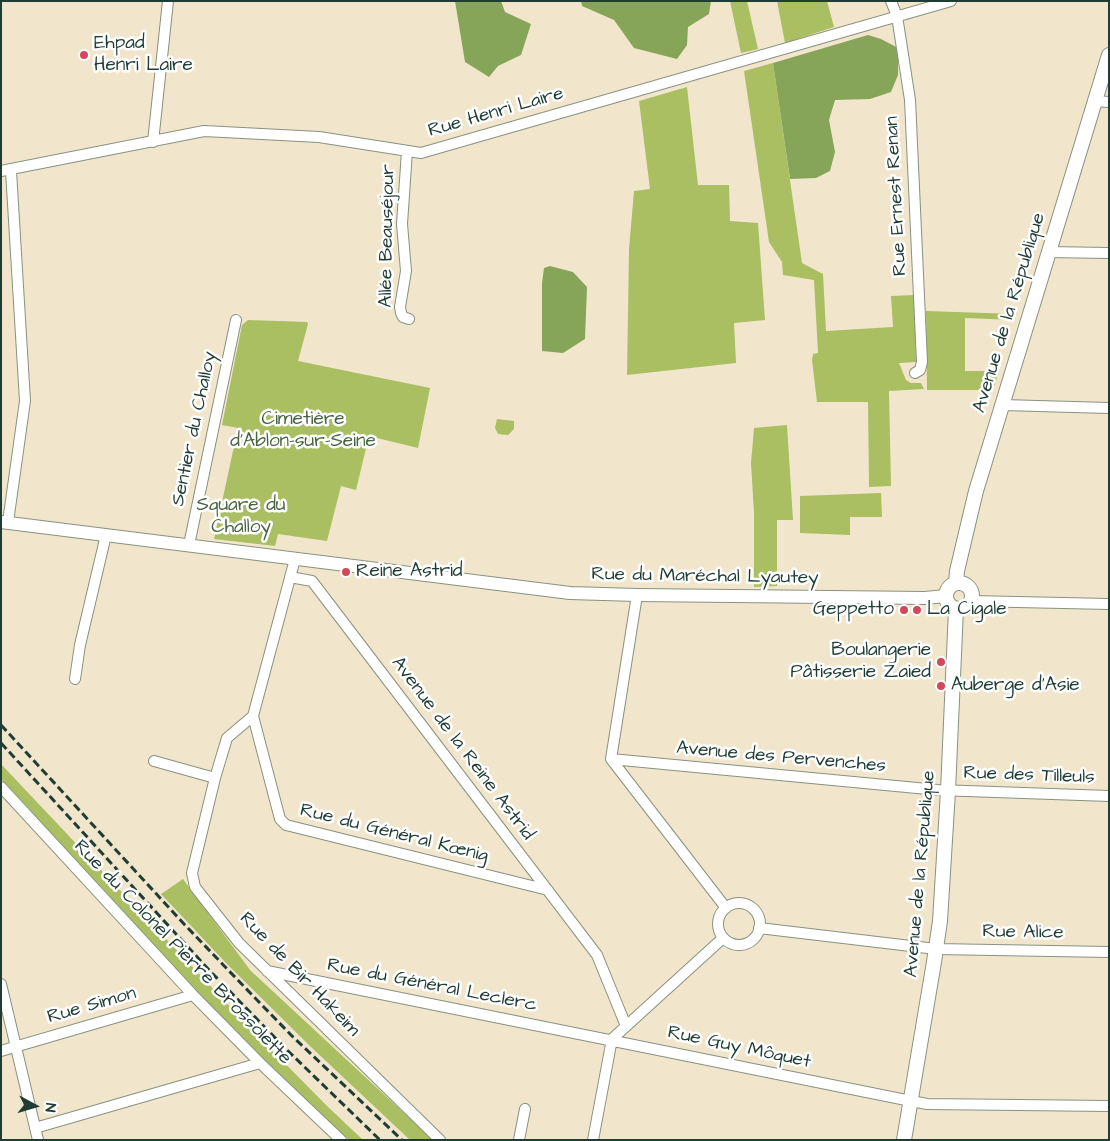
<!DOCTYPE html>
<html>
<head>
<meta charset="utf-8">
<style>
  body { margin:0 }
  #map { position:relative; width:1110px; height:1141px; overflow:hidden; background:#f1e6cc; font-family:"Architects Daughter",sans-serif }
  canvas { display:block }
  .frame { position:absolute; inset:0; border:2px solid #1f3d34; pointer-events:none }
  .north { position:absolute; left:10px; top:1081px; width:50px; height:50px; -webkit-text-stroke:4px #fff; paint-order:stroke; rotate:96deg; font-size:14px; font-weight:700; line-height:20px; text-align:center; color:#1f3d34 }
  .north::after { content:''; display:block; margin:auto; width:18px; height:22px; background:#1f3d34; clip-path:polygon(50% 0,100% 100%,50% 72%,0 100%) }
</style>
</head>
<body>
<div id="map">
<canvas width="1110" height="1141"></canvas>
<div class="frame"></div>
<div class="north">N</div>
</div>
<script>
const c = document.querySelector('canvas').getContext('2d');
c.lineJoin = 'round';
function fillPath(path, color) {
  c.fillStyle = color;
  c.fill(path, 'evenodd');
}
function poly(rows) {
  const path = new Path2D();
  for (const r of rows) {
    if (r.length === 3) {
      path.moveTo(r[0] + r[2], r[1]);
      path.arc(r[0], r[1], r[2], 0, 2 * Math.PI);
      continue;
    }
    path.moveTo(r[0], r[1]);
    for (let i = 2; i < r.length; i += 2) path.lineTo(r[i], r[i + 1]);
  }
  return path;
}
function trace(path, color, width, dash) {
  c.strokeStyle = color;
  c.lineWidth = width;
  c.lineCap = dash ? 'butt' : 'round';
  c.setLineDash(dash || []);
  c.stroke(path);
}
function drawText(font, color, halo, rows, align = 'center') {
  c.font = font + ' "Architects Daughter",sans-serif';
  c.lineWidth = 5;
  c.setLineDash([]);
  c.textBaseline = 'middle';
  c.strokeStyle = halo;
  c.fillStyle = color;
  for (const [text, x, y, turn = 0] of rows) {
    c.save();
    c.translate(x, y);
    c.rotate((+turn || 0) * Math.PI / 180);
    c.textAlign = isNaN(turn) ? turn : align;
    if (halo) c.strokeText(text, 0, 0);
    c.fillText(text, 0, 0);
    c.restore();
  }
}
fillPath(poly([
  [730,1,747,1,758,49,741,53],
  [777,1,827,1,834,27,785,43],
  [773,63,802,263,823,274,826,331,893,327,891,296,915,295,916,362,899,363,906,380,911,383,921,383,924,389,889,391,891,486,869,487,868,402,817,402,812,360,813,354,818,353,814,280,783,275,782,262,769,242,744,71],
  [687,87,698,185,729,185,730,221,758,223,765,320,734,323,736,363,627,375,629,249,634,191,650,189,639,101],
  [926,311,1016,314,1014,320,965,318,965,371,999,371,993,390,927,390],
  [248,320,307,322,308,324,298,361,430,388,418,448,369,436,356,490,341,486,327,541,278,534,275,546,214,539,238,428,222,425,242,325],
  [497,419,514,421,514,429,508,435,498,434,495,428],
  [787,425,793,520,777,520,777,586,754,587,754,513,751,463,754,428],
  [881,493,882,517,850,517,850,535,800,533,800,496],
  [1,764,251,1029,326,1105,363,1140,349,1140,304,1099,214,1010,1,779],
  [183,879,250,970,433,1140,410,1140,311,1047,226,963,161,894]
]), '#aabe62');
fillPath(poly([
  [455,1,501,1,505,12,531,24,521,55,498,66,489,77,465,62],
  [581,1,711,1,709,14,688,27,687,45,677,59,634,48,614,20,582,6],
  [868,35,881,39,898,48,898,75,891,92,870,99,835,100,829,120,835,152,830,171,816,178,790,179,773,63],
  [550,266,573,272,587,287,585,339,563,353,542,351,542,283,544,268]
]), '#87a558');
const minor = poly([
  [891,1,897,16,910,100,922,362,920,370,915,373],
  [1094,101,1109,102],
  [153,142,168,1],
  [407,151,402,224,406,271,400,307,401,313,403,317,409,319],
  [1,171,204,131,319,137,421,153,951,1],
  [1048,252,1109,253],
  [1002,405,1109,408],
  [8,522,25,401,11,171],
  [189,545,236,320],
  [295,559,253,716,227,738,215,778,192,873,195,887,239,943,440,1140],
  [290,577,312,581,597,955,626,1026],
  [971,601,1109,604],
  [75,679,80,645,106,535],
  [253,716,280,819,286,825,548,890],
  [611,759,938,790,1109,796],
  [611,759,726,908],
  [611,759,637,595],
  [154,761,215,778],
  [1,787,193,995,260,1063,341,1140],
  [739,924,21],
  [759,928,936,949,1109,952],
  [267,971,911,1101,927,1104,1109,1106],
  [1,984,38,1140],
  [612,1039,723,938],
  [1,1051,193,995],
  [35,1128,260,1063],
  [519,1140,525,1109],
  [593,1140,612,1039]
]);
const tertiary = poly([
  [1,522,570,593,637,595,925,598,946,596]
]);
const secondary = poly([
  [959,596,13],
  [956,583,957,571,976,491,1109,55],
  [904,1140,934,962,940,921,948,791,956,609]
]);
trace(minor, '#889280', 12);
trace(tertiary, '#889280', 14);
trace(secondary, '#889280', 16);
trace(minor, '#fff', 10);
trace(tertiary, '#fff', 12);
trace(secondary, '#fff', 14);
trace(poly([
  [1,725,184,924,257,1000,293,1037,402,1140],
  [1,743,210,971,287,1050,380,1140]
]), '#1f3d34', 3, [8, 4]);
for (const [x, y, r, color] of [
  [84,55,5,"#d1495b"],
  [346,572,5,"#d1495b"],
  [904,610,5,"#d1495b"],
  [917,610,5,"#d1495b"],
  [941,662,5,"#d1495b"],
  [941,686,5,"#d1495b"]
]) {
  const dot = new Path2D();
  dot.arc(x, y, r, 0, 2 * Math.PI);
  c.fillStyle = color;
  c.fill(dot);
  trace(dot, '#fff', 2);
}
drawText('19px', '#1f3d34', '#fff', [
  ["Ehpad",94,44],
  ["Henri Laire",94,66],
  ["Reine Astrid",356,572],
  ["Geppetto",894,610,"right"],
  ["La Cigale",927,610],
  ["Boulangerie",931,651,"right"],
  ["Pâtisserie Zaied",931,673,"right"],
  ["Auberge d'Asie",951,686]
], 'left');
drawText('19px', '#1f3d34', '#fff', [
  ["Rue Henri Laire",496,113,-16],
  ["Rue Ernest Renan",897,196,-93],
  ["Allée Beauséjour",388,236,-89],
  ["Avenue de la République",1010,313,-73],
  ["Sentier du Challoy",195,429,-78],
  ["Rue du Maréchal Lyautey",705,577,1],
  ["Avenue de la Reine Astrid",462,749,53],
  ["Avenue des Pervenches",781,758,5],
  ["Rue des Tilleuls",1029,776,2],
  ["Rue du Général Kœnig",394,834,14],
  ["Avenue de la République",921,874,-85],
  ["Rue Alice",1023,933,1],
  ["Rue du Colonel Pierre Brossolette",182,953,46],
  ["Rue de Bir Hakeim",299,975,46],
  ["Rue du Général Leclerc",432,986,11],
  ["Rue Simon",92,1006,-16],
  ["Rue Guy Môquet",739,1048,12]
]);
drawText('19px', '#496442', '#fff', [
  ["Cimetière",303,420],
  ["d'Ablon-sur-Seine",303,442],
  ["Square du",241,506],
  ["Challoy",241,528]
]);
</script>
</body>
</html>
